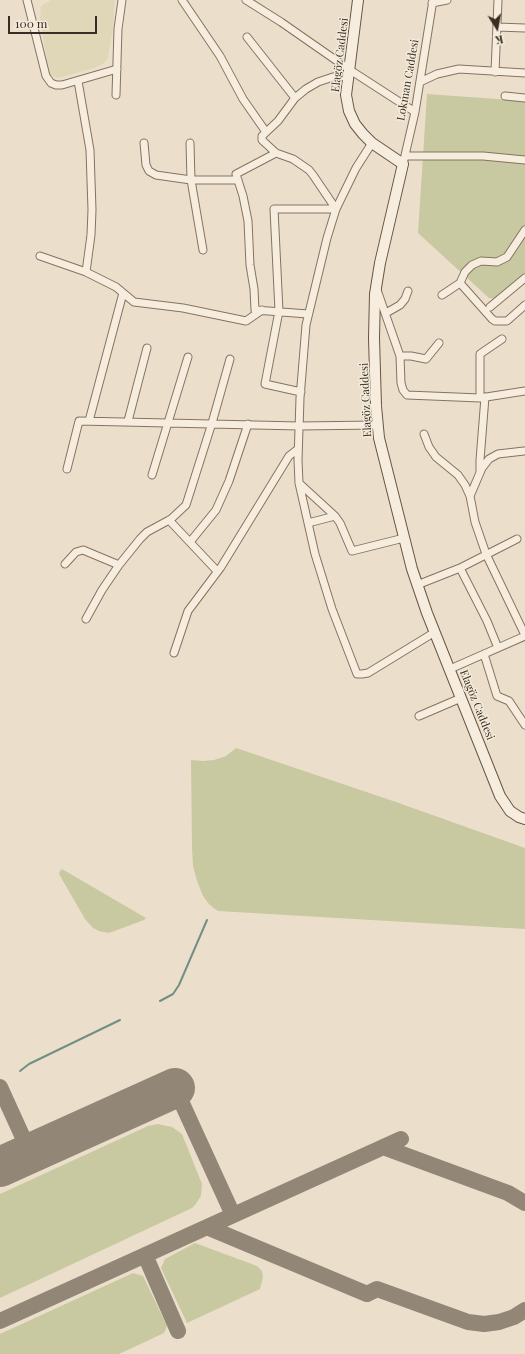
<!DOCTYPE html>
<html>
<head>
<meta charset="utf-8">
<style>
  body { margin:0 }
  #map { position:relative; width:525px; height:1354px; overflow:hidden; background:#ebdfcb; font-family:"Playfair Display",serif }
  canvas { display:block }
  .north { position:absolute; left:477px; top:8px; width:40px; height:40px; -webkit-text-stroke:3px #f3eada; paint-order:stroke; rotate:169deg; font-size:11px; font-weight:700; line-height:16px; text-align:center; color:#392c23 }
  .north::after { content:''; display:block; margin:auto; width:14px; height:18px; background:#392c23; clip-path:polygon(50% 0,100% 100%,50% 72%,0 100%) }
  .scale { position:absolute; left:8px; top:16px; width:89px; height:18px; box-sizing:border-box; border:2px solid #392c23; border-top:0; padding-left:5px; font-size:12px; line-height:14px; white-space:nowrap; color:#392c23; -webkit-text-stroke:3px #f3eada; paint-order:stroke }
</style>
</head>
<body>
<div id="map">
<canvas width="525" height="1354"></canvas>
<div class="north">K</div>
<div class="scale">100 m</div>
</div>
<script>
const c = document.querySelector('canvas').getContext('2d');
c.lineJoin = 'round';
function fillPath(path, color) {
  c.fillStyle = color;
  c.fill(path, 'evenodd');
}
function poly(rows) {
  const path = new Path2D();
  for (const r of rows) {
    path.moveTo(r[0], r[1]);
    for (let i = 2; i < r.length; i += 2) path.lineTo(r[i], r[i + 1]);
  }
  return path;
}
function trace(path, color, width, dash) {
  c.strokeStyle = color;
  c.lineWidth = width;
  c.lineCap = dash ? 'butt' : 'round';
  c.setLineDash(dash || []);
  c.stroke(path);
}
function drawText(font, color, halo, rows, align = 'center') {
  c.font = font + ' "Playfair Display",serif';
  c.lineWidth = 3;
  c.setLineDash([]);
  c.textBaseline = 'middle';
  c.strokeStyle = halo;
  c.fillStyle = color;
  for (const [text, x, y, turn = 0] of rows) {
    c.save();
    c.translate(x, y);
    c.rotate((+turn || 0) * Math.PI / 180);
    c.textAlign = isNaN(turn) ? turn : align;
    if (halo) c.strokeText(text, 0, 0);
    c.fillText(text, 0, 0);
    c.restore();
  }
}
fillPath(poly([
  [51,0,115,0,113,27,108,58,104,63,94,68,59,78,54,77,49,73,40,19,41,6]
]), '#e0d7b9');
fillPath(poly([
  [427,94,525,101,525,275,496,299,489,298,418,233],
  [236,748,396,802,525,848,525,929,218,911,215,909,209,904,203,896,197,881,193,866,192,848,191,760,203,761,214,760,226,756],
  [62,869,146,918,144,920,109,933,99,931,93,928,85,919,59,874,60,871],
  [158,1124,172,1127,182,1134,202,1184,201,1196,195,1205,192,1208,0,1298,0,1194,148,1126],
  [195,1243,257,1266,262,1271,263,1277,260,1289,187,1323,161,1268,165,1259],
  [133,1273,143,1276,167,1326,164,1333,119,1354,0,1354,0,1334]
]), '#c8c9a0');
trace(poly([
  [160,1001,173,994,179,985,207,920],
  [20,1071,29,1064,120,1020]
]), '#728f85', 2);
trace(poly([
  [0,1087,30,1153],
  [175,1088,233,1215],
  [383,1147,508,1193,525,1203],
  [207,1227,367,1294,377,1289,468,1322,484,1324,499,1322,514,1317,525,1310],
  [145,1255,178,1331],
  [0,1321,401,1139]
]), '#928677', 16);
trace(poly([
  [0,1167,175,1088]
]), '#928677', 40);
const street = poly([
  [27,0,46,76,51,83,56,85,62,85,117,69],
  [182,0,220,56,243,99,266,132],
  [246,0,281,22,350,70,415,112],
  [432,3,447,0],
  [497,27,525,28],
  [247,37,295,98,278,121,262,136,262,140,276,153,293,159,309,170,313,175,336,209],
  [495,72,498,0],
  [78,81,90,150,92,210,91,235,86,272],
  [420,82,437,74,459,69,525,73],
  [116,95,118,29,122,0],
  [505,96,525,98],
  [295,98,306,89,318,82,333,77,349,76],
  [144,143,146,165,149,171,156,175,191,180,238,180],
  [190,143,191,180,203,250],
  [372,143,356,168,336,209,327,238,306,325,300,398,298,460,299,483,315,554,332,609,357,674,362,674,368,673,435,632],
  [276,153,236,174,243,196,248,221,250,265,254,289,255,310,308,314],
  [405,156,483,156,525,160],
  [403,164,415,112,433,0],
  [40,256,86,272,116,287,134,302,183,308,246,321,262,310],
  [460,283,492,319,495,321,507,321,525,305],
  [376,287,400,356,401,383,403,390,407,395,480,398,525,391],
  [442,295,460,283,465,272,472,265,481,261,497,262,507,257,525,230],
  [490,307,525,278],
  [386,313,400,305,405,299,408,291],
  [400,356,411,356,426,359,439,343],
  [301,392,265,384,279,311,274,209,336,209],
  [480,398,480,354,502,339],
  [89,421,123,293],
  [128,421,147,348],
  [424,434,429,447,436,457,458,475,465,485,470,496],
  [524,451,498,454,489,459,482,468,470,496,475,522,486,554,525,635],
  [67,469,79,421,299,426,377,425],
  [480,471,480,460,485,397],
  [152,475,188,357],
  [299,483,335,516,340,523,352,551,404,538],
  [169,520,217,571],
  [308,523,335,516],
  [190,542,216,510,229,481,248,424],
  [65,564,76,552,83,550,119,565],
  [460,568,487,621,498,648],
  [417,585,460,568,517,539],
  [86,619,102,590,119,565,140,539,147,532,171,519,186,505,212,423,230,359],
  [174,653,188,611,221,567,289,456,298,449],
  [484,654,497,696,509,701,525,725],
  [450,669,525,636],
  [419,716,461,698]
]);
const secondary = poly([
  [358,0,346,95,349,111,355,124,363,134,372,143,403,164,380,263,375,294,374,338,376,406,379,438,412,569,427,613,500,796,510,811,519,817,525,819]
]);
trace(street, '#877261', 9);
trace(secondary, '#695444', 12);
trace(street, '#f7edde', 7);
trace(secondary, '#f7edde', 10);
drawText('11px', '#392c23', '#f3eada', [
  ["Elagöz Caddesi",340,55,-83],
  ["Lokman Caddesi",408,80,-80],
  ["Elagöz Caddesi",366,400,-93],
  ["Elagöz Caddesi",477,705,68]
]);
</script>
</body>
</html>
